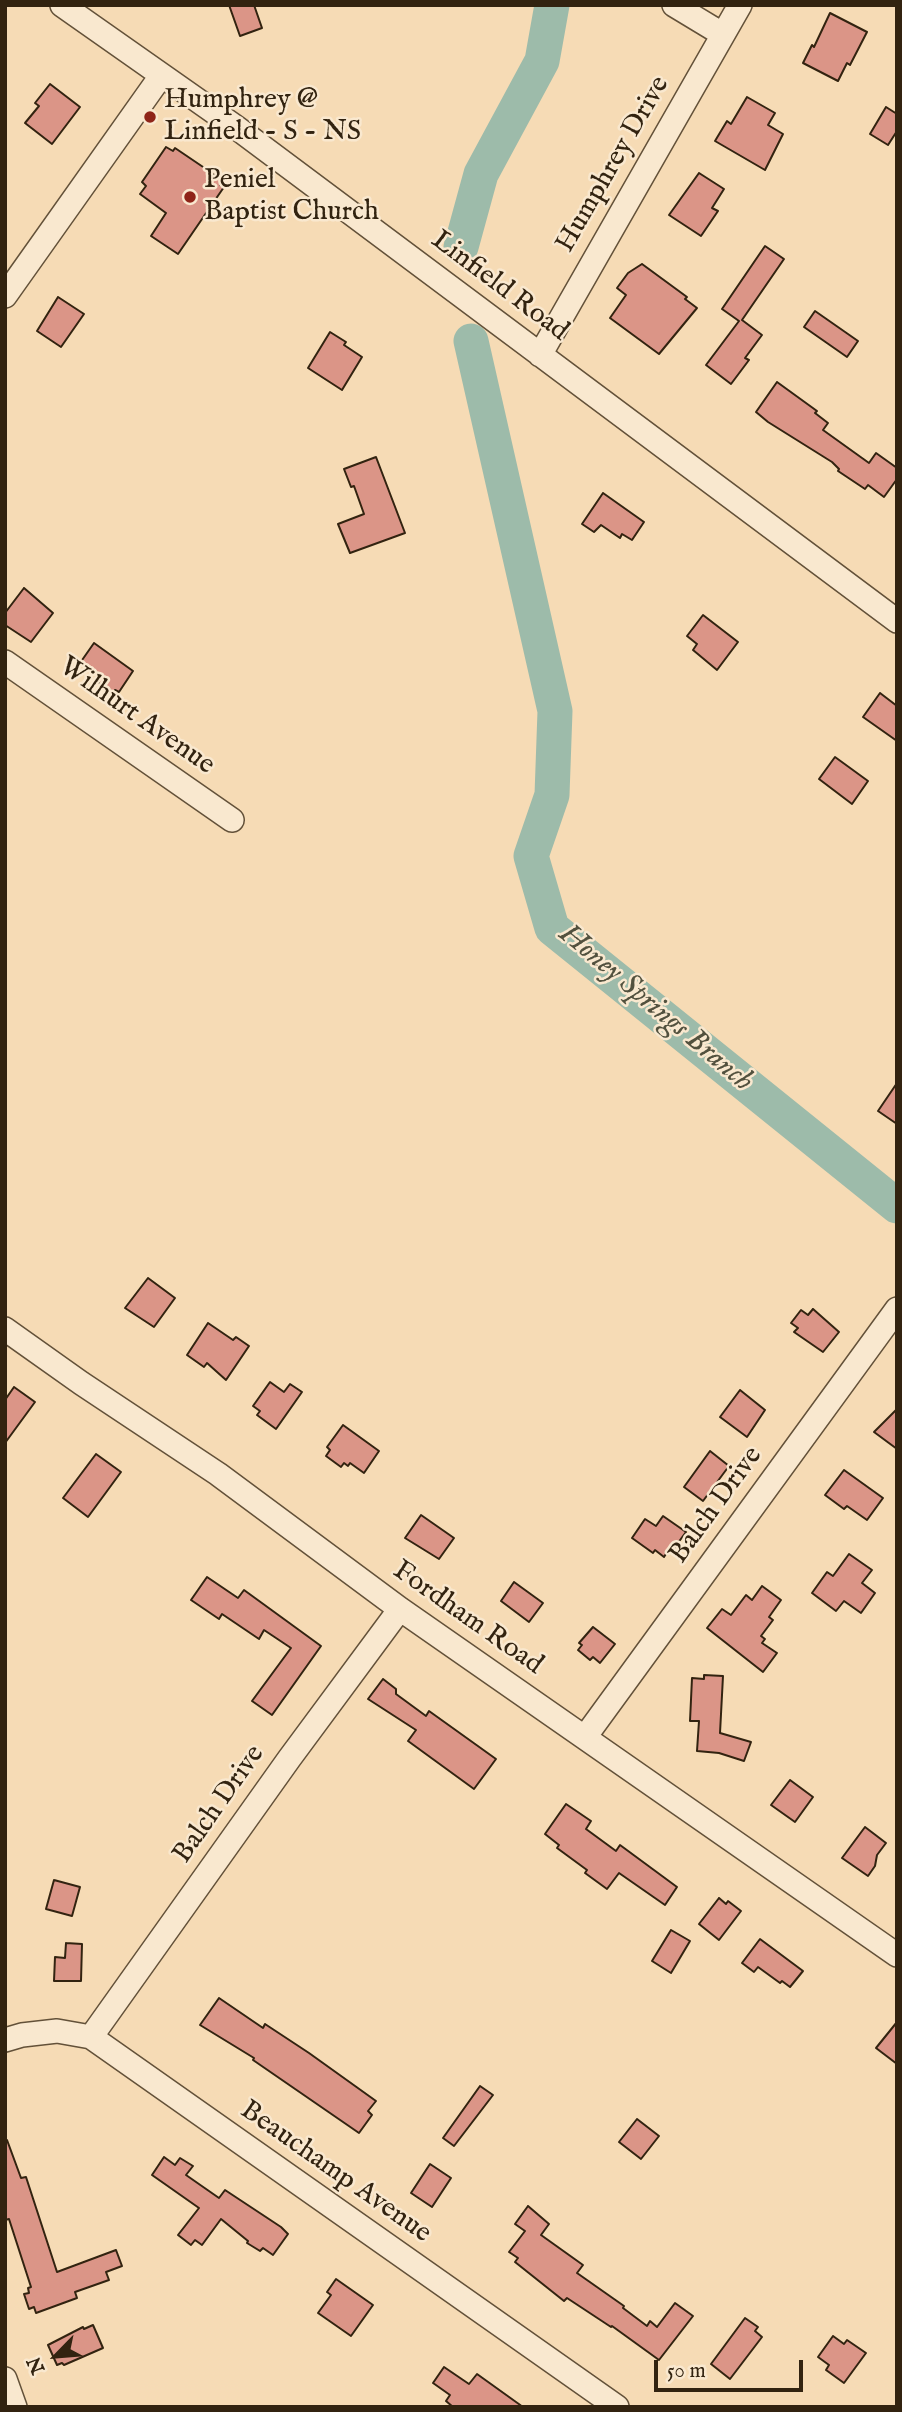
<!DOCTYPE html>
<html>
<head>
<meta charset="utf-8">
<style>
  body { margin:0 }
  #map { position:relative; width:902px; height:2412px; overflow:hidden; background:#f6dbb5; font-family:"IM FELL English",serif }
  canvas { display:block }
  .frame { position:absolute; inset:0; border:7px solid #322310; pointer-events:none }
  .north { position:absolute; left:21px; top:2321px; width:70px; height:70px; -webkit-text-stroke:5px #f9e8cf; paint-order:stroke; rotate:245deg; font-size:19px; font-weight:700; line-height:28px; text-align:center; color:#322310 }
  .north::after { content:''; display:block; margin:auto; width:24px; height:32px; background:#322310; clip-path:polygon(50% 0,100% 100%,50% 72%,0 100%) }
  .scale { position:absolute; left:654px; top:2360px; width:149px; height:32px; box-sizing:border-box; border:4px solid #322310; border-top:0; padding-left:9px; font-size:21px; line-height:24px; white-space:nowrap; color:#322310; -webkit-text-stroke:5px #f9e8cf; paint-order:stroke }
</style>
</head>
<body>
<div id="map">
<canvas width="902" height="2412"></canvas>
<div class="frame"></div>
<div class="north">N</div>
<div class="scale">50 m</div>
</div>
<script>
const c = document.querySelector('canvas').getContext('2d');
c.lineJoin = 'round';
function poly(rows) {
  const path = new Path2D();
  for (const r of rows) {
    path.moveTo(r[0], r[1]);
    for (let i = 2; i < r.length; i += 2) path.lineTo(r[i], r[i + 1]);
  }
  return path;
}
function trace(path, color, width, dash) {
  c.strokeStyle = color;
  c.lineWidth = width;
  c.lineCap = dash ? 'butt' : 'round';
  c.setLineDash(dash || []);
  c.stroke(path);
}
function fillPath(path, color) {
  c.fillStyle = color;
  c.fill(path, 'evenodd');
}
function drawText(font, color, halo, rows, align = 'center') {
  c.font = font + ' "IM FELL English",serif';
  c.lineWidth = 5;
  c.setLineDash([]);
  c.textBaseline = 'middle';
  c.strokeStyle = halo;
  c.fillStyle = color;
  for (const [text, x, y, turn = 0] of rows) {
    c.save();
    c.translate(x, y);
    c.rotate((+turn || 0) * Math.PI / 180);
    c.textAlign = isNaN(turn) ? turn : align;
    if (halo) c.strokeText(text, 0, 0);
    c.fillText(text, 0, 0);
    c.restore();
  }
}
trace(poly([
  [461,247,481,174,542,61,552,5],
  [471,341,555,711,552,795,531,856,552,928,897,1206]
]), '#9dbbaa', 35);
const building = poly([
  [229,5,254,5,262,28,240,36,229,5],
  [830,13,867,32,850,65,847,63,838,81,803,63,812,45,814,47,830,13],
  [50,84,80,107,52,144,25,123,39,106,35,103,50,84],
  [747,97,775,113,768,125,783,134,765,170,715,141,727,121,731,124,747,97],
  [886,107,897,114,897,131,888,145,870,134,886,107],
  [166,147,173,151,175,148,209,171,223,181,220,185,224,187,178,254,151,236,166,213,140,194,146,186,142,182,166,147],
  [699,173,724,189,712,208,718,211,701,236,669,215,699,173],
  [765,246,784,259,742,320,762,335,745,358,749,360,731,384,706,365,739,321,722,309,765,246],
  [642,264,687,297,685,299,697,308,659,354,610,318,626,295,617,288,628,273,642,264],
  [58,297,84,314,61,347,37,331,58,297],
  [815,311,858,341,847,357,804,327,815,311],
  [330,332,346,342,344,345,362,357,342,390,308,368,330,332],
  [777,382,817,411,815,413,828,423,823,430,869,463,876,453,897,468,897,479,884,497,868,485,865,489,838,471,839,469,832,462,768,422,756,412,777,382],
  [376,457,405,533,350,553,338,524,364,514,354,486,351,487,344,469,376,457],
  [603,493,644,522,632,540,622,534,620,538,601,525,594,532,582,524,603,493],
  [24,588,53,613,31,642,5,625,5,613,24,588],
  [703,615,738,642,717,670,693,650,697,644,687,636,703,615],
  [94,643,133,671,119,692,115,690,112,695,95,679,98,675,80,663,94,643],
  [880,693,897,706,897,741,863,717,880,693],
  [835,757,868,781,852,804,819,779,835,757],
  [897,1083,897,1124,878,1111,897,1083],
  [148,1278,175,1298,154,1327,125,1308,148,1278],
  [813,1309,839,1332,823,1352,794,1332,798,1328,791,1323,801,1310,808,1315,813,1309],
  [208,1323,233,1340,236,1337,249,1346,226,1380,207,1363,204,1367,187,1355,208,1323],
  [270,1382,284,1392,290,1384,302,1392,276,1429,257,1415,260,1411,253,1406,270,1382],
  [14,1387,35,1402,5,1443,5,1400,14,1387],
  [740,1390,765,1410,747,1437,720,1417,740,1390],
  [897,1409,897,1449,874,1432,897,1409],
  [343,1425,379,1451,364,1473,350,1463,348,1466,344,1463,341,1467,326,1456,330,1450,327,1447,343,1425],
  [710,1451,729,1466,703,1501,684,1487,710,1451],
  [96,1454,121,1472,88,1517,63,1498,96,1454],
  [844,1470,883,1498,867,1520,847,1506,844,1509,825,1495,844,1470],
  [421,1515,454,1538,439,1559,405,1538,421,1515],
  [663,1516,686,1532,672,1551,669,1549,664,1557,655,1550,653,1553,632,1538,645,1519,656,1526,663,1516],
  [849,1554,872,1570,862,1583,875,1593,861,1613,844,1601,836,1611,812,1593,827,1572,833,1576,849,1554],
  [207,1577,238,1598,244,1590,321,1646,272,1715,252,1701,291,1648,264,1630,259,1639,222,1614,219,1619,191,1600,207,1577],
  [514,1582,543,1603,529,1622,501,1601,514,1582],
  [762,1586,781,1600,769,1617,773,1620,761,1636,765,1639,762,1643,777,1653,763,1672,707,1628,722,1609,731,1615,746,1595,752,1600,762,1586],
  [593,1627,615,1644,600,1663,593,1657,590,1660,578,1650,582,1645,579,1643,593,1627],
  [704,1675,723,1676,720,1733,751,1742,744,1761,719,1753,697,1751,699,1721,690,1721,692,1678,704,1679,704,1675],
  [383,1679,396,1689,396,1694,426,1716,429,1711,496,1759,474,1789,408,1741,416,1730,368,1699,383,1679],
  [790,1780,813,1797,795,1822,771,1805,790,1780],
  [566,1804,591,1821,586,1829,616,1851,620,1845,677,1887,665,1905,619,1873,607,1889,585,1873,587,1870,557,1848,559,1845,545,1834,566,1804],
  [865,1827,886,1843,877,1855,875,1866,868,1876,842,1858,865,1827],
  [54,1880,80,1887,72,1916,46,1909,54,1880],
  [719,1898,726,1904,728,1901,741,1911,719,1940,699,1924,719,1898],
  [671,1930,690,1941,671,1973,652,1961,671,1930],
  [760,1939,803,1971,790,1987,782,1981,780,1983,758,1967,754,1972,742,1963,760,1939],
  [66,1943,82,1944,81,1981,54,1981,55,1957,65,1958,66,1943],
  [219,1998,263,2028,265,2024,309,2053,376,2101,368,2111,372,2115,359,2133,253,2060,254,2058,200,2025,219,1998],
  [897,2022,897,2064,876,2048,897,2022],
  [480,2086,493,2095,454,2146,443,2138,480,2086],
  [637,2119,659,2136,641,2159,619,2142,637,2119],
  [5,2140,7,2140,21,2178,26,2177,57,2272,116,2250,122,2266,106,2272,109,2280,75,2292,77,2298,36,2313,34,2307,29,2309,24,2294,29,2293,28,2288,31,2287,9,2219,5,2220,5,2140],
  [164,2157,175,2165,180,2158,193,2166,186,2175,219,2198,225,2190,281,2227,288,2234,273,2255,263,2248,260,2251,247,2243,248,2241,221,2219,202,2245,195,2240,191,2245,178,2235,199,2208,152,2175,164,2157],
  [430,2164,451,2178,432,2207,411,2193,430,2164],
  [528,2206,549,2224,541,2235,583,2265,577,2273,624,2306,623,2308,647,2326,650,2321,657,2327,675,2303,693,2316,659,2360,612,2326,611,2327,567,2298,564,2301,515,2262,518,2258,509,2252,525,2231,515,2224,528,2206],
  [336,2279,373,2305,351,2336,318,2313,331,2295,327,2292,336,2279],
  [745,2318,758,2327,755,2331,762,2337,730,2379,711,2364,745,2318],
  [93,2325,103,2348,64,2365,62,2363,57,2365,48,2345,83,2327,84,2329,93,2325],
  [833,2336,844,2344,847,2340,866,2353,844,2383,826,2370,829,2365,818,2357,833,2336],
  [444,2367,469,2384,477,2374,523,2407,453,2407,446,2401,450,2395,433,2383,444,2367]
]);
fillPath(building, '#db9587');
trace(building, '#322310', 2);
const minor = poly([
  [62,5,237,128,897,621],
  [674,5,722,34],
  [5,296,161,76],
  [540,355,740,5],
  [5,662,232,820],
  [5,1329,81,1383,218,1474,400,1609,897,1955],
  [585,1737,897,1309],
  [91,2037,289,1759,400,1609],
  [5,2040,22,2035,57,2031,91,2037,617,2407],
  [5,2379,15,2407]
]);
trace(minor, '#635139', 26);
trace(minor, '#f9e8cf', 23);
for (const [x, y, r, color] of [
  [150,117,7,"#8f2418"],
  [190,197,7,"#8f2418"]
]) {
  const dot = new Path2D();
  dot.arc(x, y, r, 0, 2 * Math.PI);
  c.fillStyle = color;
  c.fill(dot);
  trace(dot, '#f9e8cf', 2.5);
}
drawText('28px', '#322310', '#f9e8cf', [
  ["Humphrey @",164,101],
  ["Linfield - S - NS",164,133],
  ["Peniel",204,181],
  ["Baptist Church",204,213]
], 'left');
drawText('28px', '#322310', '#f9e8cf', [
  ["Humphrey Drive",614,165,-60],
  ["Linfield Road",499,287,37],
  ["Wilhurt Avenue",136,717,35],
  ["Balch Drive",717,1506,-54],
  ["Fordham Road",467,1619,35],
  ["Balch Drive",220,1805,-55],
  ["Beauchamp Avenue",335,2173,35]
]);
drawText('italic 30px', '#52513e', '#f9e8cf', [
  ["Honey Springs Branch",655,1009,40]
]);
</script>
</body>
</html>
